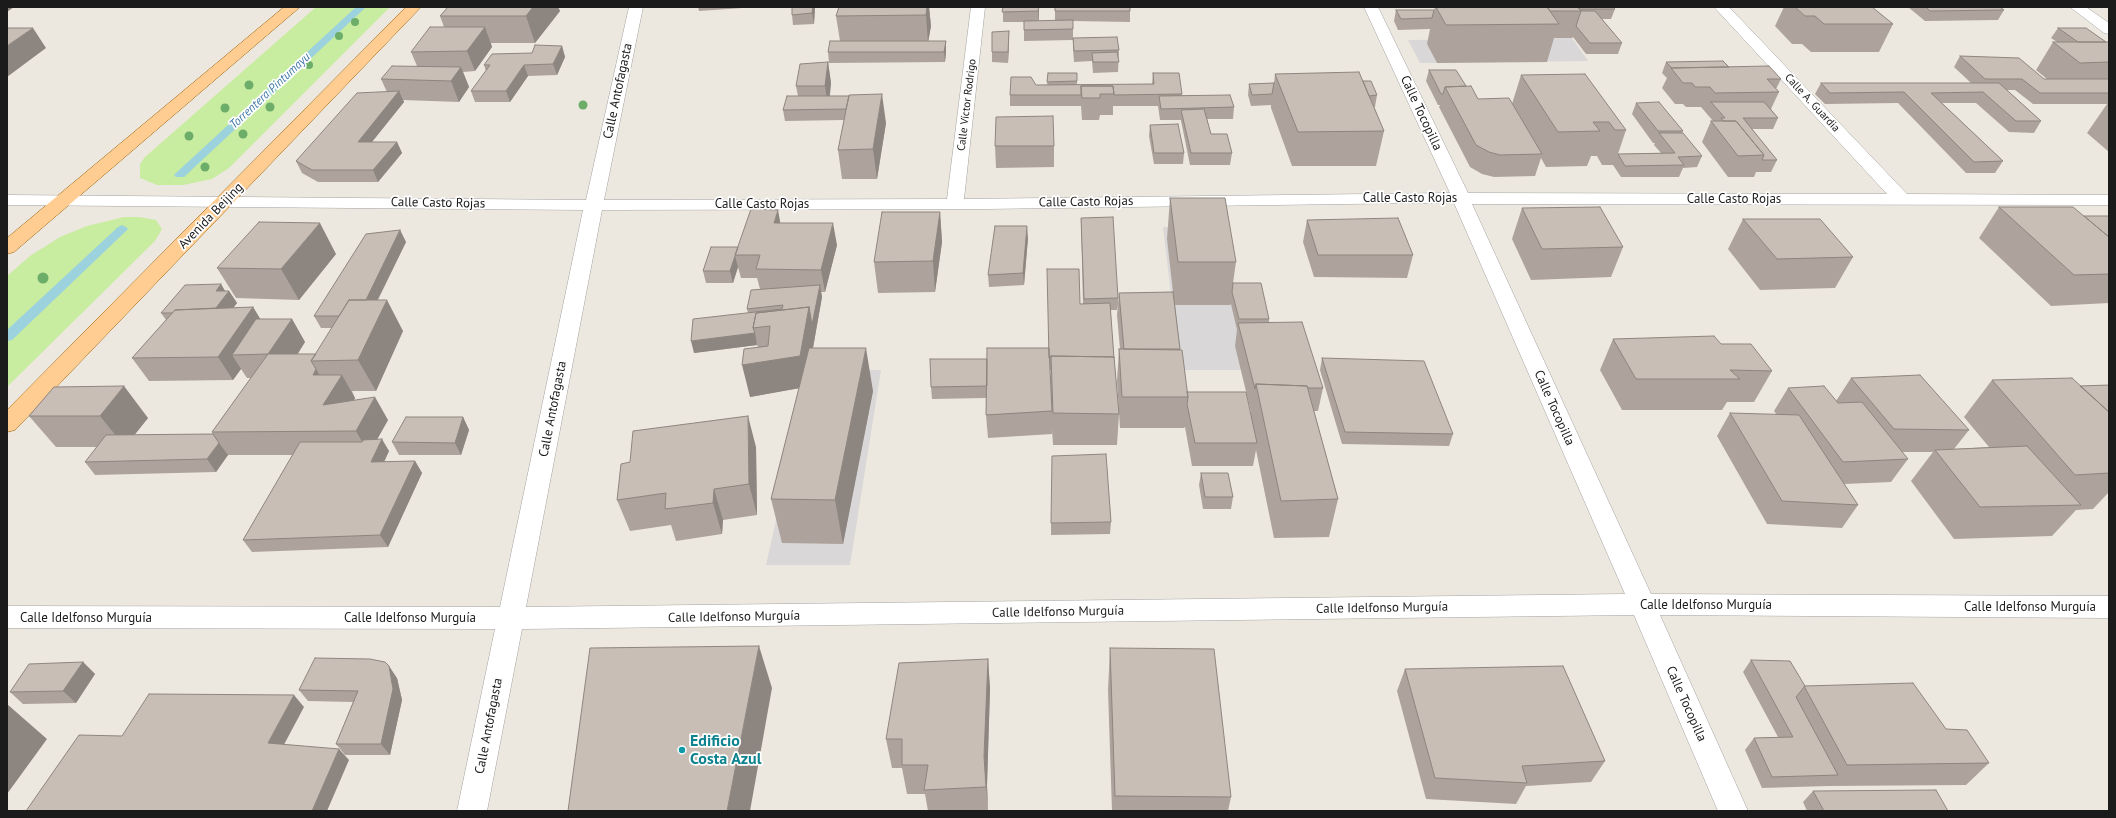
<!DOCTYPE html>
<html>
<head>
<meta charset="utf-8">
<style>
  body { margin:0 }
  #map { position:relative; width:2116px; height:818px; overflow:hidden; background:#ede8df; font-family:"PT Sans",sans-serif }
  canvas { display:block }
  .frame { position:absolute; inset:0; border:8px solid #1b1b1b; pointer-events:none }
</style>
</head>
<body>
<div id="map">
<canvas width="2116" height="818"></canvas>
<div class="frame"></div>
</div>
<script>
const c = document.querySelector('canvas').getContext('2d');
c.lineJoin = 'round';
function fillPath(path, color) {
  c.fillStyle = color;
  c.fill(path, 'evenodd');
}
function poly(rows) {
  const path = new Path2D();
  for (const r of rows) {
    path.moveTo(r[0], r[1]);
    for (let i = 2; i < r.length; i += 2) path.lineTo(r[i], r[i + 1]);
  }
  return path;
}
function trace(path, color, width, dash) {
  c.strokeStyle = color;
  c.lineWidth = width;
  c.lineCap = dash ? 'butt' : 'round';
  c.setLineDash(dash || []);
  c.stroke(path);
}
function drawText(font, color, halo, rows, align = 'center') {
  c.font = font + ' "PT Sans",sans-serif';
  c.lineWidth = 3.5;
  c.setLineDash([]);
  c.textBaseline = 'middle';
  c.strokeStyle = halo;
  c.fillStyle = color;
  for (const [text, x, y, turn = 0] of rows) {
    c.save();
    c.translate(x, y);
    c.rotate((+turn || 0) * Math.PI / 180);
    c.textAlign = isNaN(turn) ? turn : align;
    if (halo) c.strokeText(text, 0, 0);
    c.fillText(text, 0, 0);
    c.restore();
  }
}
fillPath(poly([
  [1572,38,1588,61,1420,63,1408,40],
  [1163,227,1219,227,1244,370,1180,370],
  [810,370,881,370,850,565,766,565]
]), '#d9d7d7');
fillPath(poly([
  [316,7,390,7,229,168,212,179,183,185,157,185,140,178,140,164,145,157],
  [124,217,139,217,156,220,162,229,155,241,7,387,7,276,30,256,60,237,87,226]
]), '#c8eca0');
fillPath(poly([
  [356,7,366,7,184,177,176,177,174,175,176,173,356,7],
  [122,225,126,227,128,229,126,231,12,340,7,341,7,330,118,227,122,225]
]), '#9cd2de');
const street = poly([
  [629,7,643,7,604,200,947,199,971,7,985,7,964,199,1450,193,1364,7,1378,7,1468,193,1887,194,1714,7,1729,7,1907,194,2109,195,2109,205,1472,204,1651,594,2109,596,2109,618,1660,615,1748,811,1718,811,1634,615,522,629,487,811,457,811,495,629,7,628,7,606,500,607,583,210,7,205,7,195,586,200,629,7],
  [1418,203,1454,203,1625,594,526,607,602,210,985,209,1418,203],
  [2070,7,2086,7,2109,23,2109,34,2104,33,2070,7]
]);
const primary = poly([
  [284,7,300,7,14,252,7,254,7,238,284,7],
  [406,7,421,7,15,430,7,432,7,410,406,7]
]);
trace(street, '#a2a2a2', 1);
trace(primary, '#915c00', 1);
fillPath(street, '#fff');
fillPath(primary, '#ffcc92');
c.fillStyle = '#6dad6a';
for (const [x, y, r] of [
  [355,22,4],
  [339,36,4],
  [309,65,4],
  [249,85,4.5],
  [583,105,4.5],
  [270,107,4.5],
  [225,108,4.5],
  [243,134,4.5],
  [189,136,4.5],
  [205,167,4.5],
  [43,278,5.5]
]) {
  c.beginPath();
  c.arc(x, y, r, 0, 2 * Math.PI);
  c.fill();
}
fillPath(poly([
  [448,7,558,7,560,11,535,43,491,43,492,47,475,71,463,72,469,87,459,102,403,100,404,102,372,142,397,142,402,153,378,182,318,182,302,173,296,161,387,92,381,79,417,66,411,52,444,27,440,16],
  [698,7,757,7,699,11],
  [792,7,815,7,814,24,793,25,792,15],
  [839,7,929,7,931,26,928,41,946,41,946,52,945,62,829,63,828,52,840,41,836,16],
  [1003,7,1039,7,1039,21,1055,21,1055,7,1130,11,1130,22,1073,21,1073,38,1119,50,1118,72,1093,73,1092,61,1074,62,1073,49,1073,40,1024,41,1024,22,1003,22],
  [1435,7,1613,7,1615,9,1611,19,1602,19,1622,43,1618,54,1586,54,1573,37,1572,38,1554,38,1547,62,1437,63,1427,44,1430,29,1398,30,1394,21,1396,10,1434,10],
  [1784,7,1872,7,1893,24,1879,52,1811,52,1802,44,1792,44,1775,26],
  [1908,7,2000,7,2004,10,1998,20,1925,21],
  [2058,28,2106,42,2109,42,2109,152,2087,133,2107,104,2033,104,2015,90,2007,90,2041,121,2034,133,2009,132,1976,103,1942,103,2003,161,1995,173,1966,173,1898,103,1825,104,1815,94,1821,83,1971,83,1954,67,1960,56,2044,79,2047,79,2036,70,2053,42,2057,42,2051,38],
  [1009,31,1009,42,1008,63,992,62,992,52],
  [562,46,565,57,557,75,528,76,510,102,475,102,471,91,486,71,484,65],
  [828,62,831,83,830,96,886,123,877,179,842,179,838,150,844,120,785,121,783,110,798,96,796,86],
  [1666,62,1729,67,1781,79,1776,89,1779,92,1771,109,1778,118,1773,129,1752,129,1777,160,1771,172,1756,172,1754,177,1728,177,1702,142,1711,121,1713,121,1701,107,1686,107,1683,104,1675,104,1662,88,1667,78,1662,73],
  [1429,70,1466,86,1478,99,1512,104,1521,75,1626,130,1618,154,1661,153,1654,145,1655,143,1653,143,1632,114,1636,103,1683,131,1682,133,1702,156,1697,167,1683,168,1679,177,1621,177,1613,165,1602,165,1597,156,1591,156,1587,166,1546,167,1541,158,1535,176,1494,177,1482,174,1470,167,1439,107,1440,105,1438,105,1426,81],
  [1048,73,1077,81,1077,85,1152,84,1153,73,1182,94,1182,96,1234,107,1233,119,1207,119,1211,134,1232,153,1230,165,1190,165,1181,121,1181,120,1160,120,1158,106,1113,106,1113,115,1100,115,1099,120,1082,120,1081,106,1010,106,1010,95,1036,85,1047,85],
  [1275,74,1363,81,1377,95,1375,107,1374,107,1384,131,1376,166,1292,166,1271,108,1271,105,1251,106,1248,95,1249,84,1274,83],
  [1150,125,1184,153,1183,164,1154,164,1149,136],
  [995,146,1054,146,1054,167,996,168],
  [1170,198,1236,262,1233,283,1269,319,1269,322,1323,388,1318,411,1314,411,1338,499,1329,537,1274,538,1256,450,1253,466,1192,466,1185,427,1184,428,1120,428,1117,381,1119,349,1120,349,1117,315,1119,293,1173,292,1167,239],
  [1231,304,1237,330,1235,346,1251,412,1251,415,1187,392,1180,350,1175,305,1230,305],
  [1999,207,2084,216,2109,216,2109,303,2051,306,1979,238],
  [1522,208,1623,247,1611,277,1531,280,1512,239],
  [940,212,942,242,935,292,878,293,874,262],
  [1081,218,1118,298,1118,310,1110,310,1119,414,1117,445,1053,445,1052,429,1052,434,988,438,986,415,986,398,932,399,931,387,987,359,1048,348,1080,304,1083,304],
  [1050,370,1051,370,1051,392],
  [1743,219,1853,257,1835,288,1760,290,1728,249],
  [1307,220,1413,255,1407,278,1314,277,1303,242],
  [781,223,837,245,825,292,821,292,822,297,813,348,873,391,843,544,782,543,771,499,799,388,750,397,758,347,757,345,694,353,748,313,747,309,760,289,757,278,741,278,738,267,733,283,706,283,703,271,738,247],
  [400,230,406,242,378,300,403,331,376,391,352,391,355,398,354,401,388,420,377,439,389,451,384,462,415,461,422,473,388,547,252,552,243,540,293,455,228,455,216,472,95,475,85,462,97,447,56,447,29,416,54,387,148,418,134,435,213,434,212,432,251,378,247,378,241,369,233,380,149,381,132,358,166,320,161,313,225,291,229,291,237,303,233,308,253,307,260,319,292,319,305,342,298,354,316,354,332,328,321,328,314,316],
  [1028,238,1024,285,989,287,988,275],
  [336,254,299,300,236,298,217,268],
  [1613,339,1772,371,1754,402,1727,402,1722,410,1622,410,1600,370],
  [1322,358,1453,434,1449,446,1342,444,1320,370],
  [1851,378,1969,430,1954,449,1989,447,1964,417,1992,380,2080,386,2109,385,2109,492,2093,509,2076,510,2052,536,1954,539,1911,481,1933,452,1902,452,1908,459,1891,482,1844,484,1858,505,1842,528,1767,524,1717,436,1730,413,1777,415,1774,411,1788,388,1838,403,1836,401],
  [463,417,469,430,461,455,399,455,392,442],
  [756,447,757,515,723,520,722,534,676,541,671,525,630,531,617,500],
  [1201,473,1233,497,1231,509,1203,509,1199,485],
  [1111,522,1110,534,1051,535,1051,523],
  [1110,648,1231,797,1228,811,1112,811,1108,690],
  [988,659,990,689,987,785,988,811,928,811,925,794,907,794,902,768,892,768,886,739],
  [1751,660,1805,686,1946,729,1989,763,1966,785,1828,786,1762,788,1745,750,1754,738,1778,737,1743,672],
  [83,662,95,674,76,703,23,704,10,692],
  [1405,669,1605,761,1591,782,1526,786,1516,804,1426,799,1397,691],
  [397,678,402,700,390,755,345,755,336,744,353,702,308,701,299,690],
  [1813,791,1948,811,1807,811,1803,802]
]), '#ada39c');
fillPath(poly([
  [7,7,14,7,7,12],
  [533,7,558,7,560,11,535,43,526,16],
  [813,7,815,7,814,24,812,13],
  [927,7,929,7,931,26,928,43,926,15],
  [1039,7,1039,22,1038,11],
  [485,27,492,47,475,71,467,51],
  [33,28,46,48,7,77,7,46],
  [1009,31,1009,42,1008,63,1008,52],
  [946,41,946,52,945,62,944,52],
  [562,46,565,57,557,75,553,64],
  [828,62,831,83,828,107,825,86],
  [524,65,528,76,510,102,506,91],
  [461,67,469,87,459,102,451,81],
  [399,91,404,102,363,153,358,142],
  [882,94,886,123,877,179,873,149],
  [397,142,402,153,378,182,373,170],
  [778,210,782,232,774,223],
  [940,212,942,242,935,292,933,261],
  [320,223,336,254,299,300,281,269],
  [833,223,837,245,825,292,821,270],
  [1027,226,1028,238,1024,285,1023,273],
  [400,230,406,242,364,327,358,315],
  [735,256,738,267,733,283,730,271],
  [221,284,227,294,229,291,237,303,221,324,213,312,216,291],
  [820,285,822,297,806,387,750,397,742,365,800,356,809,307],
  [387,300,403,331,376,391,358,360],
  [253,307,267,330,232,355,241,369,233,380,218,357],
  [292,319,305,342,282,377,268,354],
  [755,333,757,345,694,353,691,341],
  [866,348,873,391,843,544,835,500],
  [316,369,330,392,313,375],
  [342,375,355,398,337,428,323,405],
  [124,386,148,418,125,447,100,416],
  [375,397,388,420,369,454,356,431],
  [748,416,756,447,757,515,749,484],
  [463,417,469,430,461,455,455,443],
  [382,439,389,451,378,475,371,462],
  [219,443,228,455,216,472,207,459],
  [415,461,422,473,388,547,380,535],
  [714,489,723,520,722,534,713,503],
  [759,646,772,688,750,811,727,811],
  [988,659,990,689,987,785,988,811,984,756],
  [83,662,95,674,76,703,63,691],
  [389,666,397,678,402,700,390,755,381,744],
  [294,695,304,707,279,754,268,743],
  [7,704,47,739,7,794],
  [339,749,349,760,327,811,312,811]
]), '#8d857f');
const building = poly([
  [448,7,533,7,526,16,440,16,448,7],
  [792,7,813,7,812,13,792,15,792,7],
  [839,7,927,7,926,15,836,16,839,7],
  [1003,7,1039,7,1038,11,1002,12,1003,7],
  [1055,7,1130,7,1130,11,1055,11,1055,7],
  [1436,7,1547,7,1559,24,1446,25,1436,7],
  [1547,7,1578,7,1581,11,1550,11,1547,7],
  [1578,7,1613,7,1615,9,1579,9,1578,7],
  [1795,7,1872,7,1893,24,1824,24,1815,16,1805,16,1795,7],
  [1926,7,2000,7,2004,10,1930,11,1926,7],
  [1396,10,1434,10,1432,18,1401,19,1396,10],
  [1581,11,1595,11,1622,43,1590,43,1576,26,1581,11],
  [1073,20,1073,29,1024,30,1024,21,1073,20],
  [430,27,485,27,467,51,411,52,430,27],
  [7,28,33,28,7,46,7,28],
  [2058,28,2086,28,2106,42,2078,42,2058,28],
  [1009,31,1008,52,992,52,992,32,1009,31],
  [1117,37,1119,50,1074,51,1073,38,1117,37],
  [830,41,946,41,944,52,828,52,830,41],
  [2053,42,2109,42,2109,62,2080,63,2053,42],
  [535,45,562,46,553,64,524,65,506,91,471,91,490,65,484,65,492,54,532,53,535,45],
  [1117,52,1119,62,1093,62,1092,53,1117,52],
  [1960,56,2019,58,2044,79,2109,79,2109,93,2040,93,2022,79,1985,79,1960,56],
  [1723,61,1729,67,1672,68,1666,62,1723,61],
  [828,62,825,86,796,86,800,64,828,62],
  [392,66,461,67,451,81,381,79,392,66],
  [1769,66,1781,79,1767,79,1779,92,1715,93,1710,87,1695,87,1692,83,1683,83,1671,68,1769,66],
  [1429,70,1456,70,1466,86,1445,87,1443,94,1441,94,1429,70],
  [1359,72,1384,131,1298,132,1275,74,1359,72],
  [1048,73,1077,73,1077,81,1047,82,1048,73],
  [1153,73,1179,73,1182,94,1114,95,1113,86,1081,86,1081,95,1010,95,1011,77,1031,77,1036,85,1154,84,1153,73],
  [1585,74,1626,130,1615,130,1609,122,1593,122,1600,131,1558,132,1521,75,1585,74],
  [1363,81,1371,81,1377,95,1369,96,1363,81],
  [1274,83,1272,94,1252,95,1249,84,1274,83],
  [1821,83,1999,83,2041,121,2016,121,1983,92,1931,93,2003,161,1974,162,1904,92,1830,93,1821,83],
  [1081,86,1113,86,1114,94,1100,94,1100,98,1082,98,1081,86],
  [1471,86,1478,99,1509,98,1542,154,1500,155,1489,152,1476,145,1445,87,1471,86],
  [399,91,358,142,397,142,373,170,312,170,296,161,357,93,399,91],
  [882,94,873,149,838,150,849,95,882,94],
  [1230,95,1234,107,1161,109,1159,96,1230,95],
  [787,96,849,96,846,109,783,110,787,96],
  [1659,102,1683,131,1658,131,1636,103,1659,102],
  [1711,102,1764,102,1778,118,1743,118,1777,160,1762,160,1764,155,1736,121,1723,121,1721,118,1725,118,1711,102],
  [1204,109,1211,134,1227,134,1232,153,1191,153,1181,110,1204,109],
  [1053,116,1054,146,995,146,996,117,1053,116],
  [1711,121,1736,121,1764,155,1738,156,1711,121],
  [1178,124,1184,153,1154,153,1150,125,1178,124],
  [1659,133,1683,133,1702,156,1678,157,1684,165,1625,166,1618,154,1675,153,1659,133],
  [1170,198,1225,198,1236,262,1178,262,1170,198],
  [1600,207,1623,247,1542,249,1522,208,1600,207],
  [1999,207,2073,207,2109,237,2109,274,2074,275,1999,207],
  [751,209,778,210,774,223,833,223,821,270,756,269,760,255,735,255,751,209],
  [882,212,940,212,933,261,874,262,882,212],
  [2084,216,2109,216,2109,237,2084,216],
  [1113,217,1118,298,1084,299,1081,218,1113,217],
  [1398,218,1413,255,1318,255,1307,220,1398,218],
  [1743,219,1820,219,1853,257,1777,259,1743,219],
  [259,222,320,223,281,269,217,268,259,222],
  [995,226,1027,226,1023,273,988,275,995,226],
  [400,230,366,300,349,300,339,316,314,316,366,234,400,230],
  [711,247,738,247,730,271,703,271,711,247],
  [1047,269,1079,269,1080,304,1110,303,1114,358,1114,357,1051,356,1051,358,1049,358,1047,269],
  [1233,283,1261,283,1269,319,1239,319,1232,292,1233,283],
  [221,284,216,291,229,291,216,308,175,310,172,313,161,313,185,285,221,284],
  [820,285,812,325,809,307,756,313,753,328,755,333,691,341,693,319,782,309,783,305,747,309,751,290,820,285],
  [1173,292,1180,349,1124,349,1119,293,1173,292],
  [349,300,387,300,358,360,311,361,349,300],
  [253,307,218,357,132,358,175,310,253,307],
  [809,307,800,356,742,365,744,349,768,346,770,326,753,328,756,313,809,307],
  [256,319,292,319,268,354,316,354,311,361,316,369,313,375,342,375,323,405,375,397,356,431,212,432,268,354,232,355,256,319],
  [1302,322,1323,388,1308,388,1307,386,1256,384,1255,389,1238,323,1302,322],
  [1714,336,1721,344,1751,344,1772,371,1730,370,1740,379,1636,379,1613,339,1714,336],
  [809,348,866,348,835,500,771,499,809,348],
  [987,348,1049,348,1052,411,986,415,987,348],
  [1119,349,1182,350,1188,397,1122,397,1119,349],
  [1051,356,1114,357,1119,414,1053,413,1051,356],
  [1322,358,1424,361,1453,434,1345,432,1322,358],
  [930,359,987,359,987,386,931,387,930,359],
  [1920,375,1969,430,1894,429,1851,378,1920,375],
  [2072,378,2109,412,2109,473,2075,475,1992,380,2072,378],
  [1256,384,1307,386,1338,499,1281,501,1256,384],
  [2109,385,2109,412,2080,386,2109,385],
  [124,386,100,416,29,416,54,387,124,386],
  [1824,386,1838,403,1862,402,1908,459,1843,462,1788,388,1824,386],
  [1187,392,1246,392,1257,443,1195,443,1187,404,1188,397,1187,392],
  [1730,413,1799,415,1858,505,1782,501,1730,413],
  [748,416,749,484,714,489,713,503,665,509,666,493,617,500,621,464,630,462,633,431,748,416],
  [406,417,463,417,455,443,392,442,406,417],
  [213,434,219,443,207,459,85,462,106,435,213,434],
  [382,439,371,462,415,461,380,535,243,540,300,442,362,442,363,440,382,439],
  [2027,446,2081,505,1980,507,1935,450,2027,446],
  [1106,454,1111,522,1051,523,1052,456,1106,454],
  [1201,473,1228,473,1233,497,1205,497,1201,473],
  [759,646,727,811,568,811,590,648,759,646],
  [1110,648,1214,649,1231,797,1115,796,1110,648],
  [315,658,370,659,385,662,389,666,393,689,381,744,336,744,358,691,299,690,315,658],
  [988,659,984,756,986,787,924,790,928,765,902,765,902,739,886,739,899,663,988,659],
  [1751,660,1790,661,1805,686,1796,697,1838,775,1772,777,1754,738,1793,737,1751,660],
  [83,662,63,691,10,692,29,664,83,662],
  [1563,666,1605,761,1522,766,1527,783,1435,778,1405,669,1563,666],
  [1913,683,1946,729,1967,730,1989,763,1847,765,1804,686,1913,683],
  [149,694,294,695,268,743,339,749,312,811,26,811,79,735,122,736,149,694],
  [1936,790,1948,811,1824,811,1813,791,1936,790]
]);
fillPath(building, '#c9beb5');
trace(building, '#8d857f', 1);
for (const [x, y, r, color] of [
  [682,750,4,"#0f9aa8"]
]) {
  const dot = new Path2D();
  dot.arc(x, y, r, 0, 2 * Math.PI);
  c.fillStyle = color;
  c.fill(dot);
  trace(dot, '#fff', 1.5);
}
drawText('11px', '#1b1b1b', '#fff', [
  ["Calle A. Guardia",1812,103,47],
  ["Calle Víctor Rodrigo",967,105,-83]
]);
drawText('italic 12px', '#4078a6', '#fff', [
  ["Torrentera Pintumayu",270,91,-43]
]);
drawText('13px', '#1b1b1b', '#fff', [
  ["Calle Antofagasta",618,91,-78],
  ["Calle Tocopilla",1421,113,65],
  ["Calle Casto Rojas",1410,198],
  ["Calle Casto Rojas",1734,199],
  ["Calle Casto Rojas",1086,202,-1],
  ["Calle Casto Rojas",438,203,1],
  ["Calle Casto Rojas",762,204],
  ["Avenida Beijing",211,216,-46],
  ["Calle Tocopilla",1554,408,66],
  ["Calle Antofagasta",553,409,-79],
  ["Calle Idelfonso Murguía",1706,605],
  ["Calle Idelfonso Murguía",2030,607],
  ["Calle Idelfonso Murguía",1382,608,-1],
  ["Calle Idelfonso Murguía",1058,612,-1],
  ["Calle Idelfonso Murguía",734,617,-1],
  ["Calle Idelfonso Murguía",86,618],
  ["Calle Idelfonso Murguía",410,618],
  ["Calle Tocopilla",1686,704,66],
  ["Calle Antofagasta",489,726,-79]
]);
drawText('bold 16px', '#0d838f', '#fff', [
  ["Edificio",690,741],
  ["Costa Azul",690,759]
], 'left');
</script>
</body>
</html>
